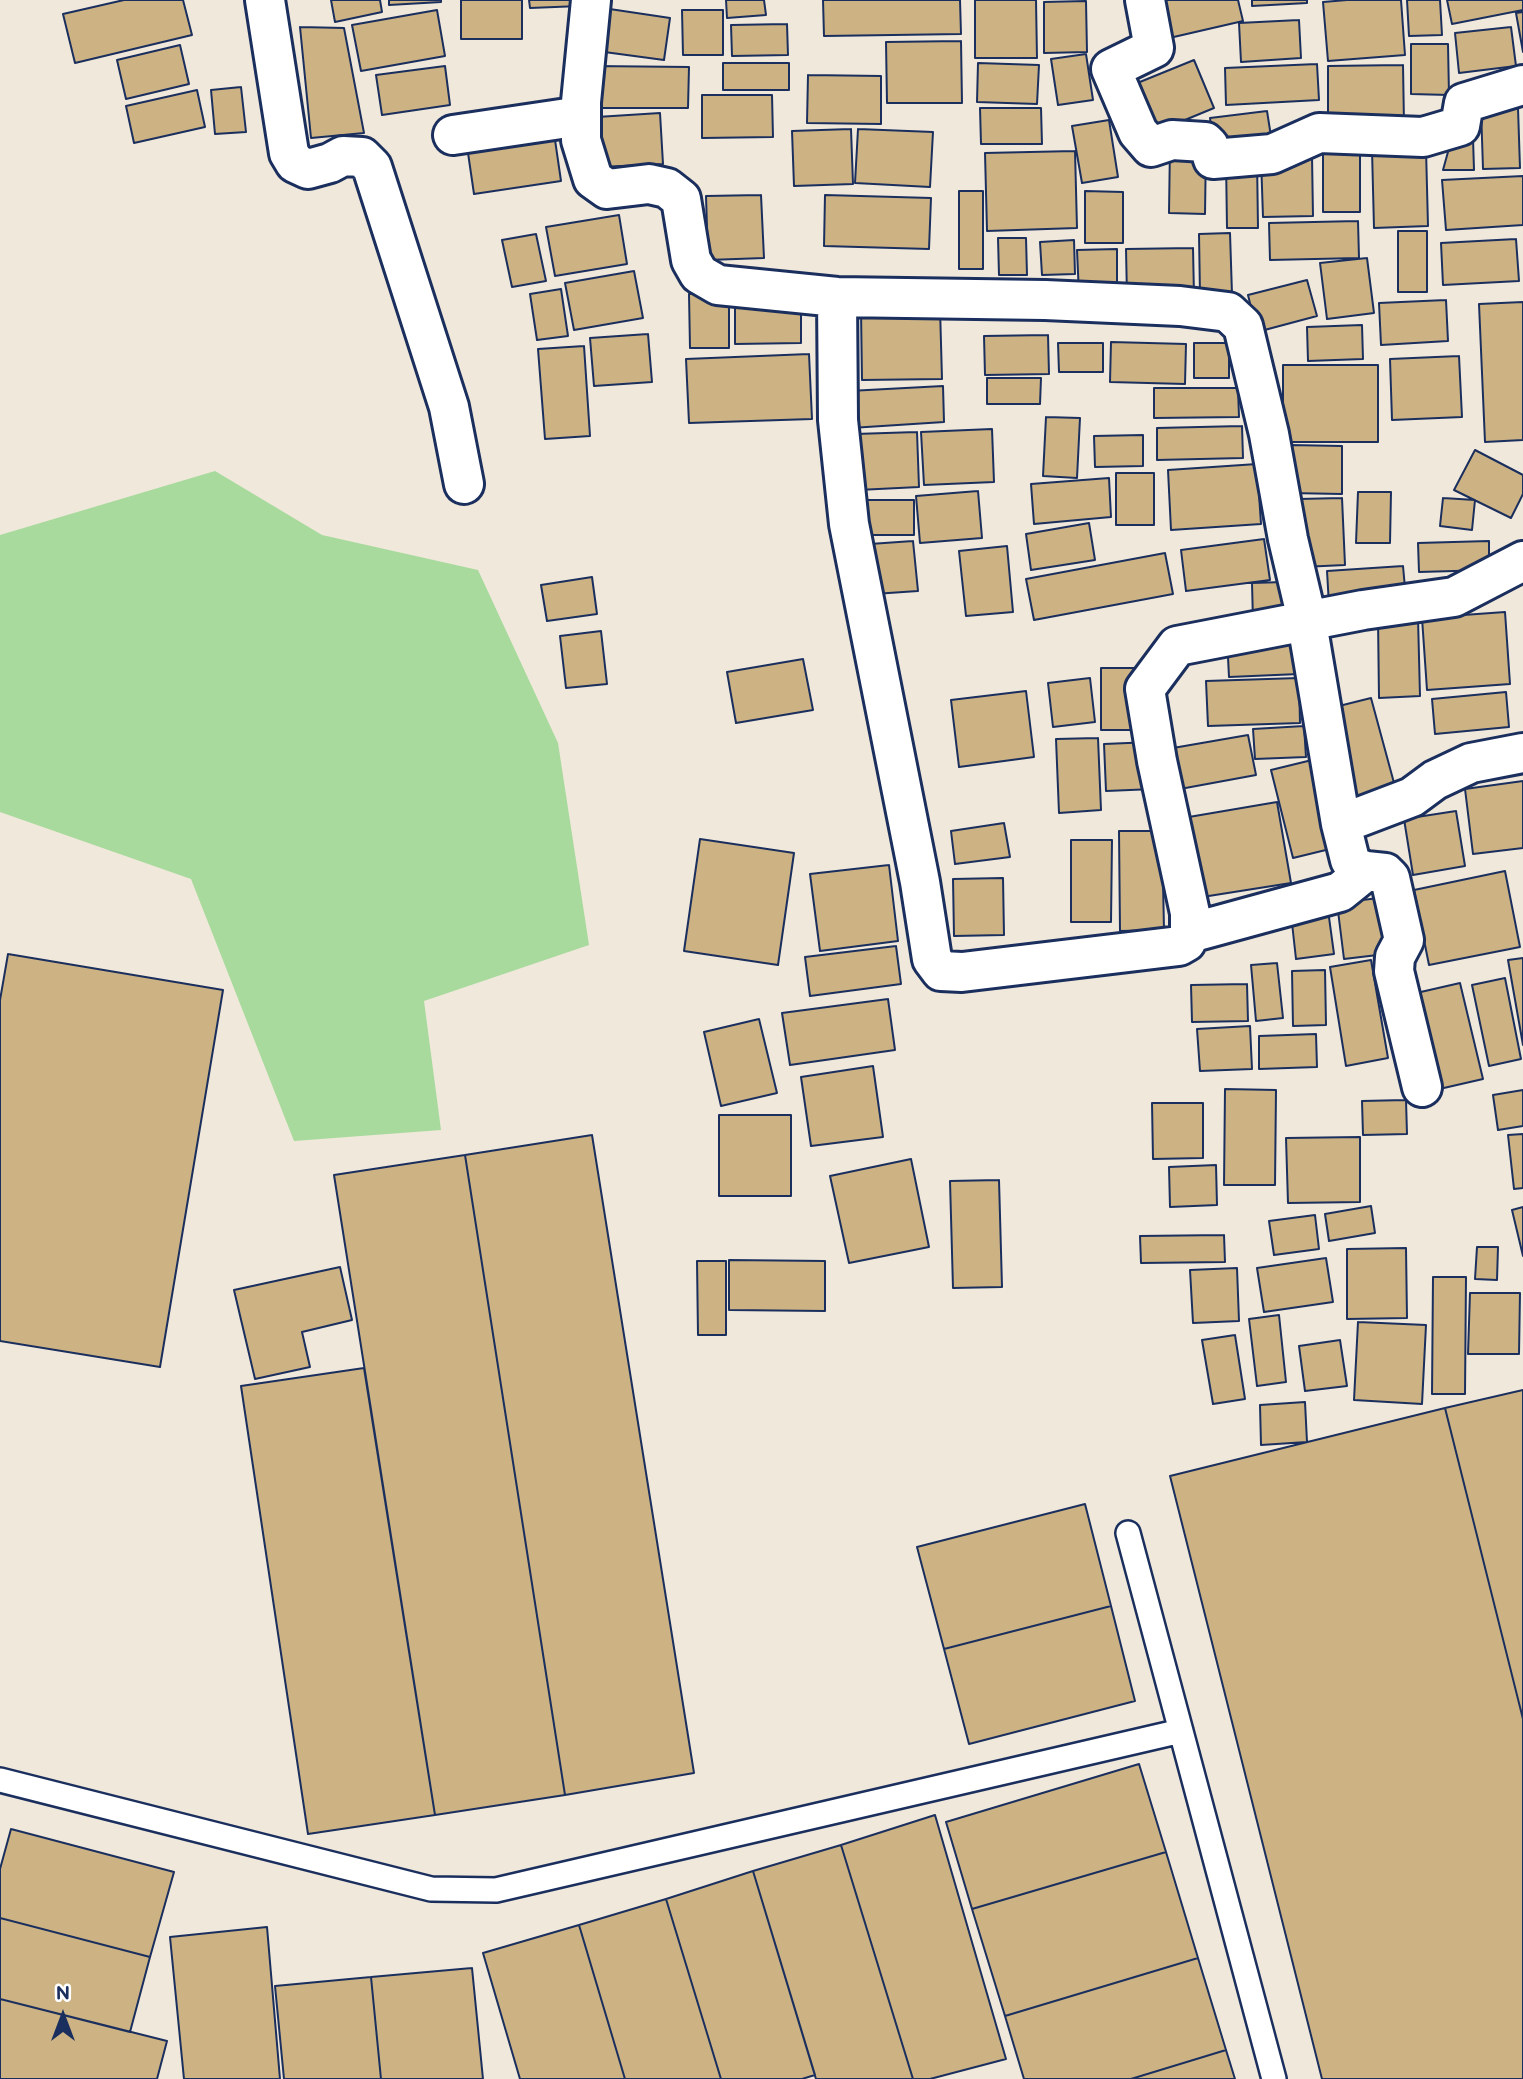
<!DOCTYPE html>
<html>
<head>
<meta charset="utf-8">
<style>
  body { margin:0 }
  #map { position:relative; width:1523px; height:2079px; overflow:hidden; background:#f0e8da; font-family:"Balsamiq Sans",sans-serif }
  canvas { display:block }
  .north { position:absolute; left:28px; top:1981px; width:70px; height:70px; -webkit-text-stroke:5px #fff; paint-order:stroke; rotate:0deg; font-size:19px; font-weight:700; line-height:28px; text-align:center; color:#1b2f5e }
  .north::after { content:''; display:block; margin:auto; width:24px; height:32px; background:#1b2f5e; clip-path:polygon(50% 0,100% 100%,50% 72%,0 100%) }
</style>
</head>
<body>
<div id="map">
<canvas width="1523" height="2079"></canvas>
<div class="north">N</div>
</div>
<script>
const c = document.querySelector('canvas').getContext('2d');
c.lineJoin = 'round';
function fillPath(path, color) {
  c.fillStyle = color;
  c.fill(path, 'evenodd');
}
function poly(rows) {
  const path = new Path2D();
  for (const r of rows) {
    path.moveTo(r[0], r[1]);
    for (let i = 2; i < r.length; i += 2) path.lineTo(r[i], r[i + 1]);
  }
  return path;
}
function trace(path, color, width, dash) {
  c.strokeStyle = color;
  c.lineWidth = width;
  c.lineCap = dash ? 'butt' : 'round';
  c.setLineDash(dash || []);
  c.stroke(path);
}
fillPath(poly([
  [215,471,322,535,478,570,558,743,589,945,424,1001,441,1130,294,1141,191,879,0,812,0,535]
]), '#a7da9c');
const building = poly([
  [124,0,183,0,192,35,75,63,63,14,124,0],
  [331,0,380,0,382,12,335,22,331,0],
  [389,0,441,0,441,2,389,5,389,0],
  [461,0,522,0,522,39,461,39,461,0],
  [529,0,580,0,580,6,530,8,529,0],
  [726,0,764,0,766,15,727,18,726,0],
  [823,0,960,0,961,34,824,36,823,0],
  [975,0,1036,0,1037,58,975,58,975,0],
  [1167,0,1238,0,1243,21,1165,39,1157,2,1167,0],
  [1252,0,1307,0,1307,3,1252,6,1252,0],
  [1347,0,1401,0,1405,55,1328,61,1323,2,1347,0],
  [1407,0,1440,0,1442,35,1409,36,1407,0],
  [1447,0,1523,0,1523,10,1452,24,1447,0],
  [1086,1,1087,52,1044,53,1044,2,1086,1],
  [603,8,670,18,664,60,597,51,603,8],
  [437,10,445,56,361,71,352,25,437,10],
  [682,10,723,10,723,55,683,55,682,10],
  [1523,12,1523,52,1516,13,1523,12],
  [1299,20,1301,58,1241,62,1239,23,1299,20],
  [787,24,788,55,732,56,731,25,787,24],
  [300,27,344,28,364,133,311,138,300,27],
  [1511,27,1516,66,1459,73,1455,33,1511,27],
  [961,41,962,103,887,103,886,42,961,41],
  [1411,44,1448,44,1449,95,1411,94,1411,44],
  [180,45,189,84,126,99,117,60,180,45],
  [1086,54,1093,100,1058,105,1051,59,1086,54],
  [1194,60,1214,108,1151,134,1130,86,1194,60],
  [723,63,789,63,789,90,723,90,723,63],
  [978,63,1039,65,1037,104,977,102,978,63],
  [1317,64,1319,100,1226,105,1225,68,1317,64],
  [1403,65,1404,124,1328,125,1328,66,1403,65],
  [445,66,450,105,382,115,376,75,445,66],
  [593,66,689,67,688,108,593,108,593,66],
  [808,75,881,76,881,124,807,123,808,75],
  [241,87,246,132,215,134,211,90,241,87],
  [197,90,205,127,134,143,126,106,197,90],
  [702,95,772,95,773,137,702,138,702,95],
  [980,108,1041,108,1042,144,981,144,980,108],
  [1481,108,1518,108,1520,168,1483,169,1481,108],
  [1267,111,1273,149,1215,157,1210,118,1267,111],
  [660,113,663,164,600,167,597,117,660,113],
  [1109,120,1118,177,1082,183,1072,126,1109,120],
  [851,129,853,184,794,186,792,131,851,129],
  [858,129,933,132,930,187,855,183,858,129],
  [554,133,561,181,474,194,467,146,554,133],
  [1323,138,1360,138,1360,212,1323,212,1323,138],
  [1473,138,1474,170,1443,170,1451,141,1473,138],
  [1170,145,1206,146,1205,214,1169,213,1170,145],
  [1426,149,1428,226,1374,228,1372,150,1426,149],
  [1075,151,1077,228,987,231,985,153,1075,151],
  [1312,156,1313,216,1263,217,1261,158,1312,156],
  [1257,159,1258,228,1227,228,1226,160,1257,159],
  [1523,176,1523,225,1446,230,1442,180,1523,176],
  [959,191,983,191,983,269,959,269,959,191],
  [1085,191,1123,192,1123,243,1085,243,1085,191],
  [761,195,764,258,708,260,706,196,761,195],
  [825,195,931,198,929,249,824,246,825,195],
  [619,215,627,264,555,276,546,227,619,215],
  [1358,221,1359,258,1270,260,1269,223,1358,221],
  [1398,231,1427,231,1427,292,1398,292,1398,231],
  [1230,233,1232,294,1200,295,1199,234,1230,233],
  [536,234,546,281,512,287,502,240,536,234],
  [998,238,1026,238,1027,275,999,275,998,238],
  [1516,239,1519,281,1443,285,1441,243,1516,239],
  [1074,240,1075,274,1042,275,1040,242,1074,240],
  [1193,248,1194,296,1127,297,1126,249,1193,248],
  [1117,249,1117,294,1079,295,1077,250,1117,249],
  [1367,258,1374,313,1327,319,1320,263,1367,258],
  [634,271,643,318,574,330,565,283,634,271],
  [1307,280,1317,316,1257,332,1248,295,1307,280],
  [561,289,568,336,537,340,530,294,561,289],
  [689,294,729,294,729,348,690,348,689,294],
  [735,297,801,297,801,343,735,344,735,297],
  [1446,300,1448,341,1381,345,1379,303,1446,300],
  [1523,302,1523,440,1485,442,1479,304,1523,302],
  [940,308,942,379,862,380,861,310,940,308],
  [1362,325,1363,359,1308,361,1307,327,1362,325],
  [648,334,652,382,594,386,590,338,648,334],
  [1048,335,1049,374,985,375,984,336,1048,335],
  [1111,342,1186,344,1185,384,1110,382,1111,342],
  [1058,343,1103,343,1103,372,1059,372,1058,343],
  [1194,343,1229,343,1229,378,1194,378,1194,343],
  [584,346,590,436,545,439,538,349,584,346],
  [809,354,812,419,689,423,686,359,809,354],
  [1459,356,1462,417,1392,420,1390,359,1459,356],
  [1283,365,1378,365,1378,442,1283,442,1283,365],
  [987,378,1041,378,1040,404,987,404,987,378],
  [943,386,944,422,851,428,849,391,943,386],
  [1154,388,1238,388,1239,417,1154,418,1154,388],
  [1046,417,1080,418,1077,478,1043,476,1046,417],
  [1242,426,1243,458,1157,460,1157,428,1242,426],
  [992,429,994,482,924,485,921,432,992,429],
  [917,432,919,487,858,490,855,434,917,432],
  [1143,435,1143,466,1095,467,1094,436,1143,435],
  [1289,445,1342,446,1342,494,1289,493,1289,445],
  [1475,450,1523,475,1523,494,1511,518,1454,490,1475,450],
  [1257,464,1261,524,1171,530,1168,470,1257,464],
  [1116,473,1154,473,1154,525,1116,525,1116,473],
  [1109,478,1111,517,1034,524,1031,484,1109,478],
  [978,491,982,538,920,543,916,496,978,491],
  [1358,492,1391,492,1390,543,1356,543,1358,492],
  [1342,498,1345,565,1302,567,1299,499,1342,498],
  [1443,498,1475,500,1472,530,1440,526,1443,498],
  [863,500,914,500,914,535,862,535,863,500],
  [1089,523,1095,560,1031,570,1026,534,1089,523],
  [1264,539,1270,580,1186,591,1181,550,1264,539],
  [913,541,918,591,874,594,870,544,913,541],
  [1489,541,1489,570,1419,572,1418,543,1489,541],
  [1007,546,1013,612,966,616,959,551,1007,546],
  [1165,553,1173,594,1034,620,1026,579,1165,553],
  [1403,566,1406,599,1329,605,1327,571,1403,566],
  [592,577,597,614,547,621,541,585,592,577],
  [1284,582,1285,620,1253,621,1252,583,1284,582],
  [1505,612,1510,684,1427,690,1422,618,1505,612],
  [1418,618,1420,696,1379,698,1378,619,1418,618],
  [601,631,607,684,566,688,560,636,601,631],
  [1298,635,1299,674,1229,677,1227,638,1298,635],
  [803,659,813,710,736,723,727,672,803,659],
  [1101,668,1138,668,1138,730,1101,730,1101,668],
  [1090,678,1095,722,1053,727,1048,683,1090,678],
  [1299,678,1300,723,1208,726,1206,681,1299,678],
  [1026,691,1034,757,959,767,951,700,1026,691],
  [1506,692,1509,727,1435,734,1432,699,1506,692],
  [1371,698,1397,794,1356,805,1331,708,1371,698],
  [1304,726,1306,757,1255,759,1253,729,1304,726],
  [1248,735,1256,775,1180,789,1173,748,1248,735],
  [1098,738,1101,810,1059,813,1056,739,1098,738],
  [1152,742,1154,789,1106,791,1104,744,1152,742],
  [1312,760,1334,848,1293,858,1271,770,1312,760],
  [1523,781,1523,848,1473,854,1465,789,1523,781],
  [1277,802,1291,883,1196,898,1183,818,1277,802],
  [1456,811,1465,866,1413,875,1404,819,1456,811],
  [1004,823,1010,857,955,864,951,831,1004,823],
  [1119,831,1162,831,1164,930,1120,931,1119,831],
  [700,839,794,853,778,965,684,951,700,839],
  [1071,840,1112,840,1111,922,1071,922,1071,840],
  [889,865,898,941,820,951,810,874,889,865],
  [1505,871,1520,947,1429,965,1414,890,1505,871],
  [1003,878,1004,935,954,936,953,879,1003,878],
  [1379,898,1386,954,1344,959,1337,903,1379,898],
  [1328,910,1334,954,1296,959,1291,914,1328,910],
  [896,946,901,984,810,996,805,957,896,946],
  [8,954,223,990,160,1367,0,1341,0,1000,8,954],
  [1523,958,1523,1045,1508,960,1523,958],
  [1371,960,1388,1058,1346,1066,1330,967,1371,960],
  [1277,963,1283,1018,1256,1021,1251,965,1277,963],
  [1325,970,1326,1025,1293,1026,1292,971,1325,970],
  [1505,978,1521,1059,1489,1066,1472,985,1505,978],
  [1460,983,1483,1079,1435,1090,1412,994,1460,983],
  [1247,984,1248,1021,1192,1022,1191,985,1247,984],
  [888,999,895,1050,790,1065,782,1013,888,999],
  [759,1019,777,1093,721,1106,704,1032,759,1019],
  [1250,1026,1252,1069,1200,1071,1197,1029,1250,1026],
  [1316,1034,1317,1067,1259,1069,1259,1036,1316,1034],
  [873,1066,883,1137,811,1146,801,1077,873,1066],
  [1225,1089,1276,1090,1275,1185,1224,1185,1225,1089],
  [1523,1090,1523,1126,1498,1130,1493,1095,1523,1090],
  [1406,1100,1407,1134,1363,1135,1362,1101,1406,1100],
  [1152,1103,1203,1103,1203,1158,1153,1159,1152,1103],
  [719,1115,791,1115,791,1196,719,1196,719,1115],
  [1523,1134,1523,1188,1514,1189,1508,1135,1523,1134],
  [592,1135,694,1773,565,1795,465,1155,592,1135],
  [1360,1137,1360,1202,1288,1203,1286,1138,1360,1137],
  [465,1155,565,1795,435,1815,334,1175,465,1155],
  [911,1159,929,1247,849,1263,830,1176,911,1159],
  [1216,1165,1217,1205,1170,1207,1169,1167,1216,1165],
  [999,1180,1002,1287,953,1288,950,1181,999,1180],
  [1371,1206,1375,1233,1329,1241,1325,1214,1371,1206],
  [1523,1207,1523,1256,1512,1210,1523,1207],
  [1315,1215,1319,1249,1274,1255,1269,1221,1315,1215],
  [1224,1235,1225,1262,1141,1263,1140,1236,1224,1235],
  [1477,1247,1498,1247,1497,1280,1475,1279,1477,1247],
  [1406,1248,1407,1318,1347,1319,1347,1249,1406,1248],
  [1326,1258,1333,1302,1264,1312,1257,1268,1326,1258],
  [729,1260,825,1261,825,1311,729,1310,729,1260],
  [697,1261,726,1261,726,1335,698,1335,697,1261],
  [340,1267,352,1320,302,1332,310,1367,255,1379,234,1290,340,1267],
  [1237,1268,1239,1321,1193,1323,1190,1270,1237,1268],
  [1433,1277,1466,1277,1465,1394,1432,1394,1433,1277],
  [1470,1293,1520,1293,1519,1354,1468,1354,1470,1293],
  [1279,1315,1286,1382,1257,1386,1249,1319,1279,1315],
  [1358,1322,1426,1325,1422,1404,1354,1400,1358,1322],
  [1235,1335,1245,1399,1213,1404,1202,1340,1235,1335],
  [1340,1340,1347,1386,1305,1391,1299,1346,1340,1340],
  [364,1368,435,1815,308,1834,241,1386,364,1368],
  [1523,1390,1523,1719,1445,1408,1523,1390],
  [1305,1402,1307,1442,1261,1445,1260,1405,1305,1402],
  [1445,1408,1523,1719,1523,2079,1322,2079,1170,1476,1445,1408],
  [1085,1504,1111,1606,944,1649,917,1547,1085,1504],
  [1111,1606,1135,1701,969,1744,944,1649,1111,1606],
  [1139,1764,1166,1852,972,1909,946,1822,1139,1764],
  [935,1815,1006,2059,930,2079,913,2079,841,1845,935,1815],
  [11,1829,174,1872,150,1957,0,1918,0,1869,11,1829],
  [841,1845,913,2079,816,2079,753,1871,841,1845],
  [1166,1852,1198,1958,1005,2016,972,1909,1166,1852],
  [753,1871,815,2075,802,2079,721,2079,666,1899,753,1871],
  [666,1899,721,2079,625,2079,579,1925,666,1899],
  [0,1918,150,1957,130,2032,0,1999,0,1918],
  [579,1925,625,2079,520,2079,483,1953,579,1925],
  [267,1927,280,2079,184,2079,170,1937,267,1927],
  [1198,1958,1226,2050,1131,2079,1024,2079,1005,2016,1198,1958],
  [472,1968,483,2079,381,2079,371,1977,472,1968],
  [371,1977,381,2079,284,2079,275,1986,371,1977],
  [0,1999,167,2041,157,2079,0,2079,0,1999],
  [1226,2050,1235,2079,1131,2079,1226,2050]
]);
fillPath(building, '#cdb383');
trace(building, '#1b2f5e', 2);
const lane = poly([
  [1128,1533,1274,2079],
  [0,1780,431,1889,496,1890,1181,1731]
]);
const street = poly([
  [265,0,289,153,295,163,308,169,330,163,343,156,362,157,372,167,449,407,464,484],
  [591,0,581,102,581,140,593,179,607,189,649,184,667,188,681,199,691,260,699,274,718,285,837,297,1045,300,1180,306,1228,312,1243,326,1269,434,1288,539,1305,611,1341,824,1350,860,1355,867,1366,871,1385,873,1390,878,1404,940,1395,957,1394,971,1422,1087],
  [1145,0,1154,48,1111,69,1138,132,1151,147,1172,140,1205,142,1209,146,1213,159,1272,154,1319,133,1423,137,1460,126,1464,103,1523,85],
  [453,135,581,116],
  [837,297,838,420,849,524,920,882,932,959,941,971,962,972,1179,946,1186,942,1190,933,1190,913,1157,761,1145,689,1177,646,1363,610,1454,597,1523,561],
  [1341,824,1412,797,1435,780,1471,763,1523,753],
  [1190,933,1340,892,1366,871]
]);
trace(lane, '#1b2f5e', 28);
trace(street, '#1b2f5e', 44);
trace(lane, '#fff', 23);
trace(street, '#fff', 38);
</script>
</body>
</html>
